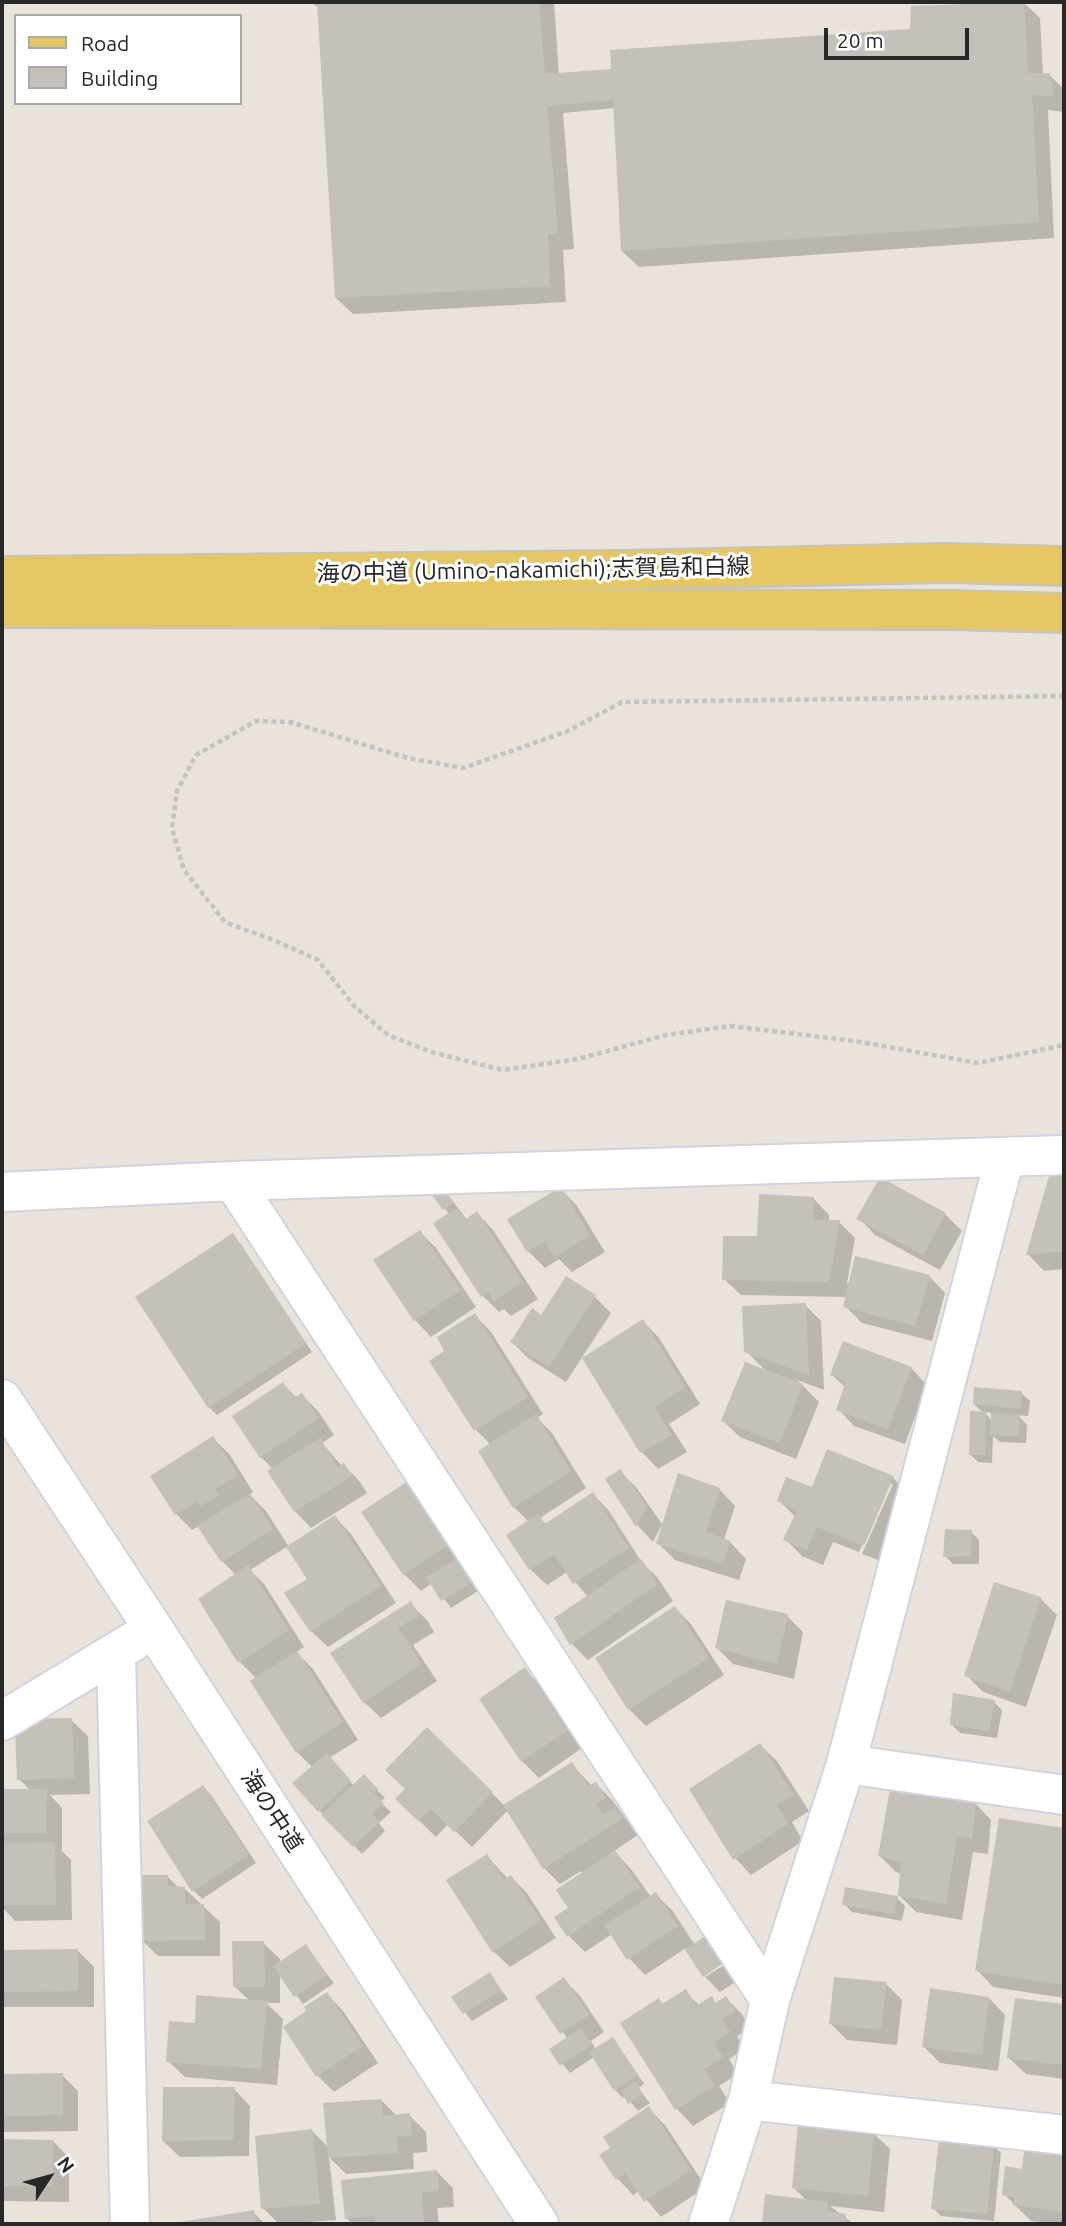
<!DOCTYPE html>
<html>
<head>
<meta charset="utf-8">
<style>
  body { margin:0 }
  #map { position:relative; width:1066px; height:2226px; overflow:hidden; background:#eae3db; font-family:Ubuntu,sans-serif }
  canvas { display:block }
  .frame { position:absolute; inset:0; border:4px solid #282828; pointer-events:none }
  .legend { position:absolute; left:14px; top:14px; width:228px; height:91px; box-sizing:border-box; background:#fff; border:2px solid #a9a9a9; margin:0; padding:9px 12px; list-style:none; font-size:21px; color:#282828 }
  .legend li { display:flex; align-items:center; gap:14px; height:35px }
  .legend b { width:35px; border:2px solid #a9a9a9 }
  .north { position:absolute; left:14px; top:2142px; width:70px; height:70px; -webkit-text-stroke:5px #fff; paint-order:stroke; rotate:54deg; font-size:19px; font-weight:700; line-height:28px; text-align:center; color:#282828 }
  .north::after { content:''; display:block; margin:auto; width:24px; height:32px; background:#282828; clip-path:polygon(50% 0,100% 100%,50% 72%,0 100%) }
  .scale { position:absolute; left:824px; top:28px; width:145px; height:32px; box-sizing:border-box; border:4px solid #282828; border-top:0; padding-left:9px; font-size:21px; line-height:24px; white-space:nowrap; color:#282828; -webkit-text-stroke:5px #fff; paint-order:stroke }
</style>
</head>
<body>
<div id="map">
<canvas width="1066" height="2226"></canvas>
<div class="frame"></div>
<ul class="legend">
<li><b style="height:9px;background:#e5c865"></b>Road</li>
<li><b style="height:19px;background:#c5c0ba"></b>Building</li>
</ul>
<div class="north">N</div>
<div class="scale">20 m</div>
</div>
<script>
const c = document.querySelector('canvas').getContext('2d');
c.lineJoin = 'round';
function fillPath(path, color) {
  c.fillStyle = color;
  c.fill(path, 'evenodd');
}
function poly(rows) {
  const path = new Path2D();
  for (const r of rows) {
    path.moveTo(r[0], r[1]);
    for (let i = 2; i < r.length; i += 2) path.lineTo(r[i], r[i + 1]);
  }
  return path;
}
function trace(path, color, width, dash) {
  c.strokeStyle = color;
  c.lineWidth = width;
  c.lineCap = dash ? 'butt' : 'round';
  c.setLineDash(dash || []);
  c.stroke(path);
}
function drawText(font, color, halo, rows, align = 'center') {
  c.font = font + ' Ubuntu,"Noto Sans JP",sans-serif';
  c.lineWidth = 6;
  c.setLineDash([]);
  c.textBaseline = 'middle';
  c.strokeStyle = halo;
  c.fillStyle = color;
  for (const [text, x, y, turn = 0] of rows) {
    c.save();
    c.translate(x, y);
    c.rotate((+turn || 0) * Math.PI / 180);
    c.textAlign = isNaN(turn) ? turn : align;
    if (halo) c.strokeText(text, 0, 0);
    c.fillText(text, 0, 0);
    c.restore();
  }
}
fillPath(poly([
  [311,2,554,2,559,75,613,71,912,31,913,8,1023,2,1040,18,1043,75,1049,75,1064,89,1064,112,1048,110,1054,238,639,267,622,251,615,108,563,113,574,249,563,250,566,302,353,314,336,298,319,8],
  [1064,1176,1064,1269,1044,1271,1028,1254,1051,1177],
  [880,1179,945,1214,962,1231,940,1270,875,1235,859,1218],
  [429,1189,445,1191,467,1220,477,1213,493,1230,538,1299,511,1316,504,1309,499,1312,482,1295,450,1215],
  [561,1189,577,1206,605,1252,572,1272,559,1259,545,1268,528,1251,509,1220],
  [813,1198,829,1215,829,1222,839,1222,855,1238,847,1283,929,1276,945,1293,932,1341,862,1323,845,1306,847,1297,741,1295,724,1279,759,1238],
  [420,1232,436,1248,476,1307,431,1337,415,1320],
  [232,1235,240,1243,312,1352,217,1415,209,1407],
  [595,1297,611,1313,566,1382,528,1358,512,1342],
  [805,1305,821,1321,824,1390,797,1380,819,1402,796,1459,740,1437,723,1421,767,1372,746,1351],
  [475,1315,491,1332,543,1414,537,1418,552,1433,586,1488,540,1518,547,1525,593,1494,609,1511,643,1564,657,1577,673,1601,588,1660,572,1644,588,1597,567,1572,547,1585,530,1569,529,1522,514,1507,491,1445,476,1430,447,1352],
  [643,1321,659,1338,700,1404,669,1424,687,1452,658,1469,642,1452,584,1358],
  [911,1368,927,1385,905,1444,854,1426,838,1409,846,1388,832,1375],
  [283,1384,297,1398,302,1395,318,1411,334,1435,322,1443,342,1466,344,1465,360,1482,367,1493,311,1528,295,1511,273,1469,261,1457],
  [1021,1393,1030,1401,1028,1416,1018,1415,1027,1425,1026,1443,1000,1442,993,1436,992,1463,978,1462,970,1454,984,1414,974,1404],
  [984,1412,993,1413,992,1421],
  [213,1438,230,1455,253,1492,249,1494,266,1511,289,1547,335,1517,351,1534,396,1603,328,1647,311,1631,310,1579,288,1546,250,1570,264,1584,304,1647,296,1652,313,1669,358,1740,329,1758,354,1786,364,1777,385,1798,380,1802,391,1812,379,1823,385,1831,362,1854,319,1810,313,1768,297,1752,257,1679,240,1662,236,1575,222,1561,199,1526,192,1530,176,1514],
  [619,1471,636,1487,662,1524,653,1542,638,1526,607,1480],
  [893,1478,910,1494,881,1561,862,1554,893,1484,889,1484,859,1552,833,1542,823,1565,802,1556,785,1539,796,1517,779,1501,813,1490],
  [411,1481,481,1589,451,1608,432,1583,421,1591,404,1574,363,1512],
  [719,1489,735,1506,724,1540,730,1542,746,1559,739,1580,675,1560,658,1543],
  [971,1532,979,1540,979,1564,953,1564,945,1556],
  [1040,1598,1057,1615,1026,1707,983,1692,966,1675],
  [410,1604,427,1620,434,1632,413,1645,437,1681,381,1718,364,1702,333,1654],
  [675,1608,691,1624,724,1675,646,1726,629,1709,597,1659],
  [787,1616,803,1632,794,1679,733,1664,717,1648],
  [525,1670,541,1686,582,1748,539,1778,522,1761,481,1699],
  [994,1702,1002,1710,997,1738,960,1733,952,1725],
  [71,1720,88,1736,90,1794,50,1795,62,1808,62,1851,71,1860,72,1920,15,1921,2,1907,2,1791,31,1791,19,1779,29,1732],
  [427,1730,505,1806,572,1765,592,1786,596,1784,612,1800,638,1835,614,1851,631,1869,651,1897,655,1894,672,1910,695,1945,705,1939,725,1961,705,1973,705,1977,686,1948,645,1975,629,1958,612,1934,585,1952,569,1936,570,1908,582,1874,581,1871,560,1884,544,1868,508,1810,472,1847,448,1824,436,1837,397,1799,407,1789],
  [760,1745,777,1761,809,1811,792,1822,803,1841,751,1875,735,1858],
  [203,1787,211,1795,256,1863,202,1899,194,1891],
  [975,1803,991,1820,988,1854,973,1852,962,1920,916,1912,899,1895,902,1874,896,1872,880,1856],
  [1001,1820,1064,1830,1064,1998,993,1987,977,1970],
  [487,1856,508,1879,511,1877,527,1893,556,1938,510,1967,493,1951],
  [167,1876,179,1888,184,1888,220,1922,220,1956,158,1956,142,1940],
  [897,1898,905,1906,902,1921,852,1912,844,1904],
  [263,1943,280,1959,280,1963,305,1946,334,1983,303,2004,280,1973,280,2003,266,2003,283,2019,277,2085,185,2077,168,2061,196,2025,250,2001,235,1987],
  [78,1951,94,1967,94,2007,2,2007,2,1952],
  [726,1964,737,1981,720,1992,705,1977],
  [489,1974,508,1999,472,2021,453,1997],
  [563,1979,580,1996,604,2032,591,2041,596,2050,612,2040,620,2048,644,2084,638,2088,650,2103,638,2111,626,2096,623,2098,615,2090,594,2057,570,2073,551,2050,568,2039,538,1997],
  [886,1984,902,2000,897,2045,847,2040,831,2024],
  [685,1992,700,2006,711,1998,717,2004,726,1998,742,2014,750,2028,737,2036,745,2049,729,2059,738,2074,719,2086,730,2103,693,2126,677,2109,622,2024,659,2000,664,2005],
  [327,1994,343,2011,378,2063,334,2092,318,2076,308,2012],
  [989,1998,1005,2015,998,2071,940,2063,924,2047],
  [1016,2000,1064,2006,1064,2079,1026,2074,1009,2058],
  [2,2075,62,2075,78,2091,78,2131,2,2132],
  [234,2089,250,2106,249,2156,180,2157,163,2141],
  [381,2100,397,2116,409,2115,426,2132,427,2152,413,2153,414,2169,346,2174,329,2157,336,2220,279,2224,263,2208,312,2131,329,2148],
  [649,2109,665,2125,706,2187,661,2217,639,2191,633,2195,617,2178,612,2149],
  [873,2133,890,2149,884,2212,830,2206,854,2224,764,2224,767,2196,807,2201,794,2188],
  [2,2141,53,2141,69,2158,69,2202,2,2201],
  [993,2145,1001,2153,994,2221,941,2216,933,2208],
  [1026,2153,1064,2157,1064,2224,1031,2221,1004,2194,1023,2171],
  [437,2172,453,2188,454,2207,437,2208,439,2224,353,2224,347,2219],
  [253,2212,265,2224,179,2224]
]), '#0003');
fillPath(poly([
  [314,2,539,2,545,74,611,69,610,50,910,29,911,6,1024,2,1028,73,1050,73,1054,96,1032,95,1039,222,621,251,613,100,547,106,558,233,548,234,550,286,335,298,317,4],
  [1064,1175,1064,1251,1026,1255,1049,1176],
  [880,1177,946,1213,923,1255,856,1219],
  [437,1181,453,1203,443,1210,427,1188],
  [561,1187,590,1235,554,1257,545,1241,527,1252,507,1219],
  [759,1194,814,1197,813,1220,840,1220,829,1282,722,1280,723,1236,757,1236],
  [457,1208,465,1220,477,1211,523,1282,494,1301,488,1292,481,1297,433,1223],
  [420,1230,461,1290,414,1321,373,1260],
  [233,1233,306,1343,208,1408,135,1297],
  [855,1256,930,1275,915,1326,843,1307],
  [566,1276,596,1295,549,1367,510,1342,532,1308,541,1315],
  [806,1303,809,1375,744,1352,742,1306],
  [475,1313,528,1397,474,1431,429,1361,444,1351,437,1337],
  [643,1319,685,1387,654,1407,672,1435,640,1453,582,1358],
  [843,1341,912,1367,888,1429,836,1410,846,1381,830,1375],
  [745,1362,803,1384,780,1443,721,1421],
  [283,1382,294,1398,302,1393,319,1418,260,1458,232,1416],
  [974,1387,1022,1391,1020,1409,973,1404],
  [970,1411,986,1412,985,1455,969,1455],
  [991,1413,1020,1415,1018,1436,990,1435],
  [536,1414,571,1471,513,1508,478,1451],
  [213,1436,238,1475,215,1489,219,1495,201,1506,197,1501,175,1515,150,1476],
  [320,1438,338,1467,344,1463,352,1476,294,1512,267,1471],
  [827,1449,894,1476,864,1546,817,1527,807,1550,783,1540,797,1510,777,1501,786,1477,812,1487],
  [620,1469,647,1506,636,1527,605,1479],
  [678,1473,720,1488,706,1532,730,1541,723,1564,656,1544],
  [411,1479,453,1542,403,1575,361,1512],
  [593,1492,629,1548,573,1584,554,1554,529,1570,506,1535,538,1514,545,1524],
  [250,1493,273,1529,221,1562,197,1526],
  [335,1515,381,1586,310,1632,284,1593,307,1579,286,1547],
  [945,1529,972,1530,971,1556,943,1557],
  [460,1557,474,1581,441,1601,426,1577],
  [641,1559,658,1584,570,1645,554,1618],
  [248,1565,289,1630,238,1663,198,1599],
  [994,1582,1041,1597,1010,1692,964,1676],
  [726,1600,788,1614,777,1664,715,1648],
  [411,1601,419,1615,398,1628,422,1664,363,1703,330,1653],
  [675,1606,709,1658,628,1710,595,1658],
  [297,1651,343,1722,296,1753,250,1681],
  [525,1667,567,1731,521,1762,479,1699],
  [953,1693,995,1700,989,1731,950,1725],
  [72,1718,74,1778,17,1780,15,1730,28,1730,27,1719],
  [427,1727,493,1792,454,1832,431,1809,418,1821,395,1799,405,1789,385,1770],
  [760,1743,794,1795,777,1805,788,1824,733,1860,689,1789],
  [327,1753,351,1781,318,1812,292,1783],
  [572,1762,588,1786,596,1782,606,1798,596,1804,603,1815,615,1807,623,1818,543,1869,503,1805],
  [364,1774,378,1789,374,1793,384,1803,372,1814,379,1822,353,1847,321,1815],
  [203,1785,249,1855,192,1892,147,1821],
  [2,1789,47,1789,46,1833,2,1833],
  [890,1789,976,1802,972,1839,957,1836,946,1904,898,1896,901,1862,878,1856],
  [999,1818,1064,1828,1064,1985,975,1971],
  [55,1842,56,1905,2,1905,2,1843],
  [615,1850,640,1887,567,1937,554,1917,568,1908,556,1890],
  [487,1854,504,1880,511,1875,541,1921,492,1952,446,1880],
  [139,1875,168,1875,168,1886,185,1887,185,1904,204,1904,205,1940,140,1941],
  [845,1887,898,1896,894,1914,842,1905],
  [656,1892,678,1926,627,1960,604,1925],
  [705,1936,722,1964,703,1977,685,1950],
  [232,1941,264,1941,265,1987,233,1987],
  [306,1944,327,1975,294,1997,273,1966],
  [78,1949,78,1991,2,1992,2,1950],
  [490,1972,501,1990,463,2014,451,1997],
  [564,1977,589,2015,560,2034,535,1997],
  [834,1977,887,1982,881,2030,829,2024],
  [930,1988,989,1997,982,2055,922,2047],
  [686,1989,696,2006,712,1996,715,2003,726,1996,735,2011,722,2019,730,2032,714,2042,723,2057,704,2069,715,2086,675,2110,620,2023,659,1998,662,2004],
  [327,1992,363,2046,316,2077,283,2027,306,2011,304,2007],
  [196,1995,267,2001,261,2069,166,2062,169,2021,195,2023],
  [1015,1998,1064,2004,1064,2065,1007,2058],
  [581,2028,592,2045,560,2066,549,2049],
  [613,2037,637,2075,614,2091,589,2052],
  [63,2073,63,2115,2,2116,2,2074],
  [635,2081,643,2094,628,2104,621,2091],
  [163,2087,235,2087,233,2140,162,2141],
  [381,2099,383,2116,410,2113,412,2136,397,2137,398,2153,328,2158,323,2103],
  [649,2106,691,2170,644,2202,625,2173,616,2180,599,2155,610,2148,603,2137],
  [798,2123,874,2131,868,2196,792,2188],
  [312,2129,320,2204,261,2209,255,2136],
  [939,2138,994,2143,987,2214,931,2209],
  [2,2139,53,2140,53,2186,2,2186],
  [1024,2151,1064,2156,1064,2212,1013,2205,1014,2197,1002,2195,1005,2166,1022,2169],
  [437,2170,439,2191,422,2192,424,2224,375,2224,374,2216,345,2219,341,2180],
  [765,2194,828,2202,827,2211,846,2214,845,2224,762,2224],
  [254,2210,256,2224,174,2224,174,2223]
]), '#c5c0ba');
const minor = poly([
  [233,1181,770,2000],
  [2,1192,233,1181,1064,1155],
  [2,1399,153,1628,539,2224],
  [116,1654,130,2224],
  [2,1721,134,1641],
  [846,1764,1064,1795],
  [748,2100,1064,2135],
  [708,2224,748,2100,770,2000,846,1764,1005,1157]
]);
const major = poly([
  [2,576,624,570,945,563,1064,566],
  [2,608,951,610,1064,613]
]);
trace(minor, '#d0d3e0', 42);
trace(major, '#c3c3c3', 42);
trace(poly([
  [1064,696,622,702,568,731,463,768,408,758,290,722,256,721,196,755,177,791,172,828,184,870,225,922,276,941,318,960,355,1007,388,1035,431,1052,503,1070,578,1059,666,1035,730,1026,855,1041,978,1063,1064,1045]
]), '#c3c3c3', 4.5, [5, 3.5]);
trace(minor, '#fff', 38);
trace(major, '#e5c865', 38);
drawText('23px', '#282828', '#fff', [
  ["海の中道 (Umino-nakamichi);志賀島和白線",533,570,-1],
  ["海の中道",272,1811,57]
]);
</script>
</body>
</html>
